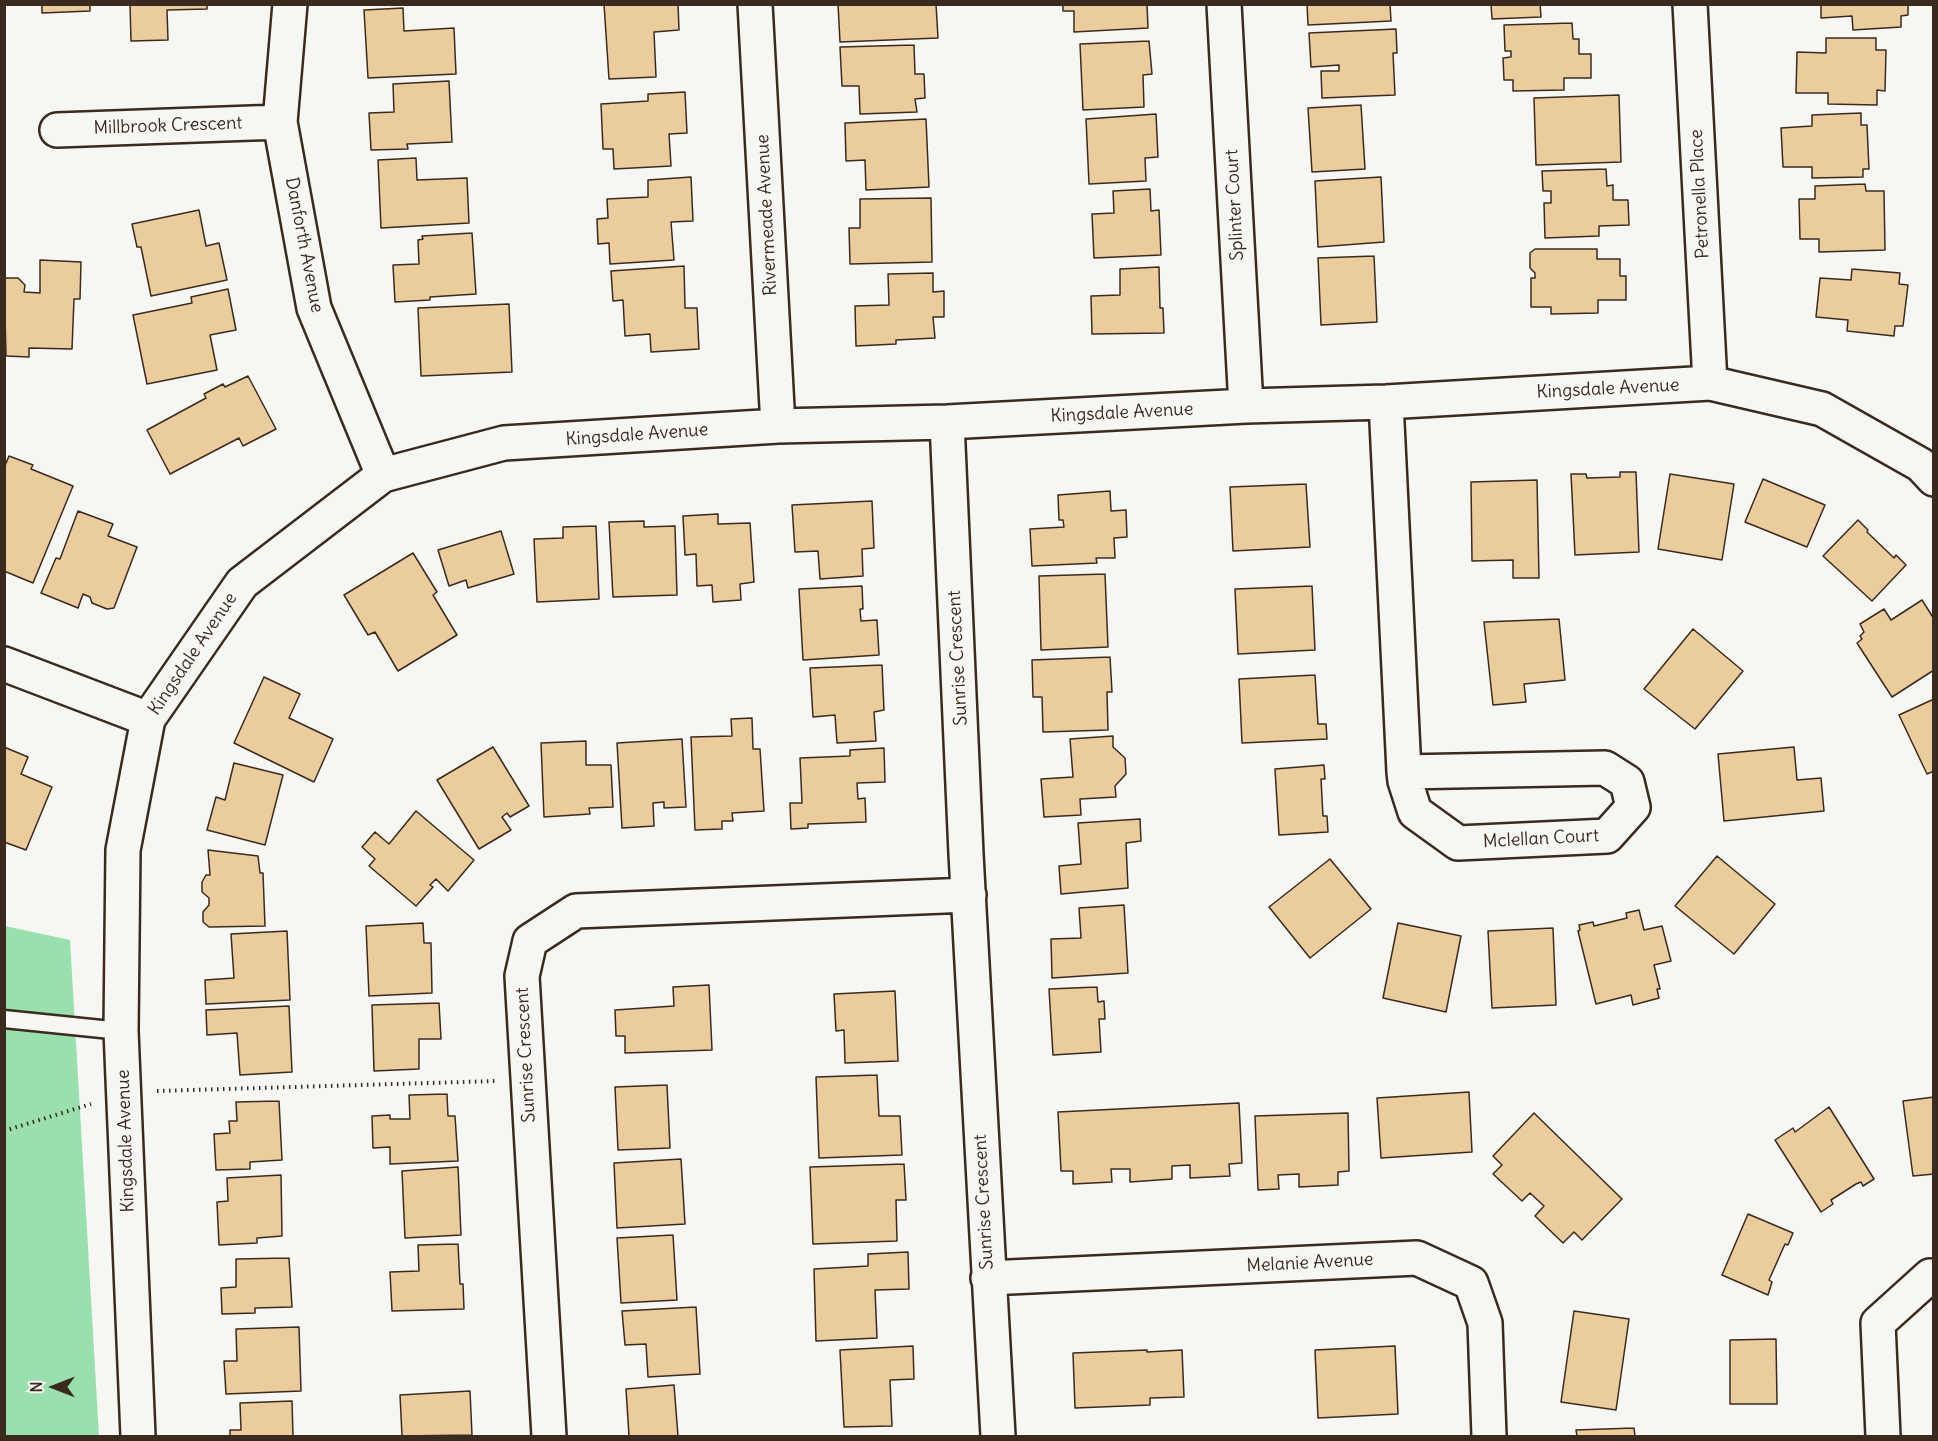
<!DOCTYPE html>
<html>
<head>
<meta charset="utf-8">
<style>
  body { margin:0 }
  #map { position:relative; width:1938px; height:1441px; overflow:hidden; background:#f6f6f2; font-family:Delius,sans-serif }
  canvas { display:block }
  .frame { position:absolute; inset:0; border:6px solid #3b2a1e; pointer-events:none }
  .north { position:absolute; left:24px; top:1357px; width:60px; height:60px; -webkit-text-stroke:4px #f6f6f2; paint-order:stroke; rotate:270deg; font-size:16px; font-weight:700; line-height:24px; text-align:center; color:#3b2a1e }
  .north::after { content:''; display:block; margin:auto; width:21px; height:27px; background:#3b2a1e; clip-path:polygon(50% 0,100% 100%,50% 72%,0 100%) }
</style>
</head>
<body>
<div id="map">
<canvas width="1938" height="1441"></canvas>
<div class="frame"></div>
<div class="north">N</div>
</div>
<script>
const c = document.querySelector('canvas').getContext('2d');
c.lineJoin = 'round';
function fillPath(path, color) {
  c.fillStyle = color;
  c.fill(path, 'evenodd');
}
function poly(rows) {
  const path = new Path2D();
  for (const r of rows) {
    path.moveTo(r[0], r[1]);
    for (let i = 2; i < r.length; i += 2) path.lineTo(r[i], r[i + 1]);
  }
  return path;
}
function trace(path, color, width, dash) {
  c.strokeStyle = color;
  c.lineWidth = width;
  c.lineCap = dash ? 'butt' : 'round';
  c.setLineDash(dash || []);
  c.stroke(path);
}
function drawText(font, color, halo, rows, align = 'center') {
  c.font = font + ' Delius,sans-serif';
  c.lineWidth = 5;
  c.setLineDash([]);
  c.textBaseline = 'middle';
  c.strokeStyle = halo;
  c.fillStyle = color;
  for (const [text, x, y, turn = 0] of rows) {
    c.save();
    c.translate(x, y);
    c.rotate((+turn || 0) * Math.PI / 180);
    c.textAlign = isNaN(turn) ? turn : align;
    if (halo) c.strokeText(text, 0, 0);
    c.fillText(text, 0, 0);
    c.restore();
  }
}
fillPath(poly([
  [5,926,70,940,99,1436,5,1436]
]), '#99e0ae');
const building = poly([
  [42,4,90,4,90,11,42,13,42,4],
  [130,4,207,4,207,9,167,10,168,40,131,41,130,4],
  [604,4,678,4,679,30,654,32,656,77,609,79,604,4],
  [838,4,936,4,938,38,840,42,838,4],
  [1063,4,1147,4,1148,28,1074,32,1074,11,1063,11,1063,4],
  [1307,4,1390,4,1391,21,1308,25,1307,4],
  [1491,4,1540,4,1541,17,1492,19,1491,4],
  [1821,4,1908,4,1908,15,1901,16,1901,27,1853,30,1852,16,1821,18,1821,4],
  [403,8,404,31,454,28,456,74,368,78,364,10,403,8],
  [1572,23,1573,39,1579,39,1579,54,1591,54,1591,78,1564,78,1564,90,1513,91,1513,80,1504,80,1503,58,1511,57,1511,51,1505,51,1504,25,1572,23],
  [1396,29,1397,53,1393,53,1395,95,1322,98,1321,71,1339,71,1339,65,1311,67,1309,33,1396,29],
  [1826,38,1876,38,1876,50,1886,50,1885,91,1877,90,1877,105,1828,104,1828,93,1796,93,1797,52,1826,53,1826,38],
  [1149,41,1152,74,1143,75,1144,107,1083,110,1080,44,1149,41],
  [914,45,915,74,924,74,925,98,915,99,917,112,860,114,859,86,842,86,840,47,914,45],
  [449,81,452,142,407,144,408,149,371,150,369,113,394,112,393,84,449,81],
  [685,92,687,133,669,134,671,166,614,169,613,149,603,149,601,104,648,101,648,94,685,92],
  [1619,95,1621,162,1536,165,1534,98,1619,95],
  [1361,105,1365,169,1312,172,1308,108,1361,105],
  [1861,113,1861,125,1867,125,1869,169,1863,169,1863,177,1812,178,1812,167,1783,167,1781,128,1812,126,1812,115,1861,113],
  [1156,114,1158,157,1145,158,1146,181,1089,184,1086,119,1156,114],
  [926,119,929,187,866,190,865,160,846,161,845,123,926,119],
  [416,158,417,180,467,178,469,223,381,228,378,160,416,158],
  [1606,169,1607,186,1613,185,1613,200,1628,200,1629,225,1599,226,1599,236,1545,238,1544,203,1551,203,1551,191,1543,191,1542,171,1606,169],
  [691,177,693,221,671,222,674,260,610,264,609,243,598,244,597,219,608,218,607,199,648,197,648,180,691,177],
  [1381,177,1384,242,1318,247,1315,181,1381,177],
  [1865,184,1866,191,1884,191,1885,250,1819,252,1819,239,1800,239,1799,199,1815,199,1815,186,1865,184],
  [1150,189,1151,211,1159,210,1161,255,1094,258,1092,214,1114,213,1113,191,1150,189],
  [931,198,932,262,850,264,849,228,860,228,860,199,931,198],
  [199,210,206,246,219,243,227,280,151,296,141,247,137,247,132,224,199,210],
  [472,233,476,294,430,297,430,300,395,302,393,265,419,264,418,240,423,239,422,236,472,233],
  [1535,249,1597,249,1597,259,1620,259,1620,276,1626,276,1626,300,1598,300,1598,313,1551,314,1551,307,1531,307,1531,278,1535,278,1535,273,1530,268,1530,253,1535,249],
  [1374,256,1377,322,1321,325,1318,258,1374,256],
  [40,260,81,262,80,299,74,299,72,349,29,348,29,357,6,356,4,278,18,278,25,285,24,292,40,293,40,260],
  [684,266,685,308,697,308,699,349,651,352,650,334,625,336,623,300,613,301,611,271,684,266],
  [1159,267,1160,308,1163,308,1164,333,1092,334,1091,296,1120,295,1120,269,1159,267],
  [1852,269,1900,273,1899,284,1908,285,1903,326,1895,326,1894,336,1847,331,1848,320,1816,317,1820,278,1851,280,1852,269],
  [933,273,933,292,944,291,944,317,933,317,935,338,896,340,896,344,856,346,855,306,889,305,888,274,933,273],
  [228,289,236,330,210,335,217,370,147,384,133,315,192,303,191,297,228,289],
  [509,304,512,372,421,376,418,308,509,304],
  [248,376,276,429,243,446,239,438,170,474,147,430,206,398,204,394,223,384,225,387,248,376],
  [9,456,33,465,31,469,73,486,33,583,4,571,4,468,9,456],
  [1620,472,1636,472,1639,552,1575,555,1571,474,1586,474,1587,478,1620,477,1620,472],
  [1670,474,1734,484,1722,560,1658,549,1670,474],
  [1763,479,1825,505,1807,547,1745,522,1763,479],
  [1537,480,1539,578,1513,578,1513,560,1472,561,1471,482,1537,480],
  [1306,484,1310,547,1233,551,1230,487,1306,484],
  [1110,491,1111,511,1126,510,1127,537,1114,538,1115,558,1096,558,1097,563,1032,566,1030,529,1064,527,1063,520,1059,520,1058,495,1110,491],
  [872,501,874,548,862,549,863,576,820,579,818,551,795,552,792,505,872,501],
  [78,511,113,524,108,536,137,547,114,608,107,609,92,603,90,597,83,594,78,608,41,593,56,558,60,559,78,511],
  [718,514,718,524,750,523,754,582,740,584,741,600,713,602,712,585,697,586,696,554,685,555,683,516,718,514],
  [1858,520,1868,530,1867,532,1894,558,1896,555,1906,565,1872,601,1823,556,1858,520],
  [644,521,644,527,675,526,677,595,613,597,609,522,644,521],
  [596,526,599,599,537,602,534,539,563,538,563,527,596,526],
  [501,531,514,574,468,588,466,580,449,586,438,550,501,531],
  [413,553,437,592,433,595,457,635,398,671,375,632,368,635,344,595,413,553],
  [1105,574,1108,647,1041,650,1039,576,1105,574],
  [862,586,863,609,860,609,861,621,877,620,879,655,803,660,799,589,862,586],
  [1312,586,1315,650,1238,654,1235,589,1312,586],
  [1922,600,1934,619,1934,670,1892,697,1857,643,1862,639,1860,636,1864,632,1860,624,1884,609,1891,620,1922,600],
  [1559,619,1565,680,1524,684,1526,702,1493,705,1484,622,1559,619],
  [1693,629,1743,671,1695,729,1644,689,1693,629],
  [1110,657,1112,692,1107,692,1108,730,1043,732,1042,697,1033,697,1032,660,1110,657],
  [882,665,884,710,874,712,876,741,837,743,835,715,813,717,810,668,882,665],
  [1315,675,1318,724,1326,724,1327,739,1242,743,1239,679,1315,675],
  [264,677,300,694,289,718,333,739,314,782,234,743,264,677],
  [1934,699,1934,771,1927,774,1899,715,1934,699],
  [752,718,753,749,760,749,764,811,732,813,733,821,722,821,722,829,695,830,691,737,732,736,731,719,752,718],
  [1113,736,1113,747,1125,758,1126,774,1115,786,1116,797,1080,799,1081,815,1044,817,1041,779,1073,777,1070,739,1113,736],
  [682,739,686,807,664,808,664,802,653,803,654,826,622,828,617,743,682,739],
  [586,741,586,765,611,765,613,807,589,808,590,814,544,817,541,743,586,741],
  [4,747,28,757,21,774,52,787,26,850,4,842,4,747],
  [493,747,529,806,510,817,507,813,502,817,511,830,479,849,437,780,493,747],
  [1794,747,1797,780,1821,778,1824,811,1724,821,1718,754,1794,747],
  [884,748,885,782,857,783,858,799,865,798,866,822,808,824,808,828,791,829,790,803,802,803,800,758,850,756,850,750,884,748],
  [234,763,283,775,265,845,207,830,216,797,225,800,234,763],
  [1324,765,1325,779,1321,779,1323,816,1327,816,1328,832,1279,835,1275,769,1324,765],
  [416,811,474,860,448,891,436,879,430,885,433,887,416,906,369,866,375,859,362,847,375,832,389,844,416,811],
  [1140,819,1141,841,1126,843,1128,888,1061,894,1059,866,1081,864,1078,823,1140,819],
  [208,850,258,856,260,873,263,873,265,926,209,927,203,922,203,912,209,905,209,898,202,892,202,882,206,875,210,875,208,850],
  [1717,856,1775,904,1734,954,1675,906,1717,856],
  [1330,859,1371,909,1310,958,1269,907,1330,859],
  [1124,905,1128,973,1052,978,1051,939,1081,938,1079,908,1124,905],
  [1639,910,1644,930,1662,926,1671,961,1654,965,1660,989,1657,989,1659,998,1633,1005,1631,995,1596,1004,1578,931,1580,930,1579,925,1593,922,1594,926,1627,918,1626,913,1639,910],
  [423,923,424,943,431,943,432,993,369,996,366,926,423,923],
  [1398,923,1461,936,1446,1012,1383,998,1398,923],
  [1553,928,1556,1005,1492,1008,1488,931,1553,928],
  [287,931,290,1000,206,1004,205,980,234,978,231,934,287,931],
  [709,985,712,1050,625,1053,625,1036,616,1036,615,1010,674,1006,673,987,709,985],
  [1097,987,1098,1002,1104,1001,1105,1019,1099,1019,1101,1052,1053,1055,1049,989,1097,987],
  [895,991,898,1061,845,1063,844,1030,836,1031,834,994,895,991],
  [439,1003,441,1039,419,1039,419,1069,374,1071,372,1005,439,1003],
  [289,1006,292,1072,240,1075,237,1033,207,1035,206,1010,289,1006],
  [877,1075,879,1116,900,1116,902,1155,819,1158,816,1077,877,1075],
  [667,1085,670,1148,618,1150,615,1087,667,1085],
  [1469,1092,1472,1152,1381,1158,1377,1098,1469,1092],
  [447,1094,448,1116,455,1116,458,1161,390,1164,390,1147,373,1148,372,1116,390,1115,390,1119,410,1119,409,1095,447,1094],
  [1934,1097,1934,1174,1913,1176,1903,1101,1934,1097],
  [279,1101,282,1160,250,1162,250,1169,216,1170,214,1134,230,1133,229,1121,237,1121,236,1102,279,1101],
  [1239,1103,1242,1163,1229,1164,1230,1176,1190,1178,1190,1165,1172,1166,1172,1179,1130,1182,1130,1169,1111,1169,1112,1182,1073,1184,1073,1171,1061,1171,1058,1112,1239,1103],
  [1829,1107,1874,1179,1863,1186,1861,1182,1856,1184,1831,1200,1833,1204,1821,1212,1775,1140,1793,1128,1795,1132,1829,1107],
  [1348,1113,1349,1171,1338,1172,1338,1185,1299,1187,1299,1174,1278,1175,1279,1189,1258,1190,1255,1116,1348,1113],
  [1534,1113,1622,1199,1582,1240,1574,1232,1563,1243,1535,1216,1544,1206,1530,1193,1522,1201,1493,1174,1502,1165,1493,1156,1534,1113],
  [681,1159,685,1224,617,1228,614,1163,681,1159],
  [904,1164,906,1200,896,1200,897,1241,813,1244,810,1167,904,1164],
  [458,1167,461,1235,405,1238,402,1171,458,1167],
  [281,1175,282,1236,257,1238,257,1243,219,1245,217,1202,228,1201,227,1178,281,1175],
  [1748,1214,1793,1233,1788,1245,1785,1244,1769,1280,1772,1282,1768,1295,1722,1275,1748,1214],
  [673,1235,677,1300,621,1303,617,1238,673,1235],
  [458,1244,460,1284,463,1284,464,1309,392,1311,390,1272,419,1271,418,1245,458,1244],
  [908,1252,909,1289,875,1290,877,1338,816,1341,814,1269,868,1266,868,1254,908,1252],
  [289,1258,292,1307,255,1308,255,1313,222,1314,221,1288,236,1287,236,1259,289,1258],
  [696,1307,700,1374,648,1377,646,1344,625,1345,622,1311,696,1307],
  [1574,1311,1629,1319,1616,1410,1561,1402,1574,1311],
  [299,1327,301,1391,226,1394,224,1361,237,1361,236,1329,299,1327],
  [1776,1339,1777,1404,1730,1404,1730,1340,1776,1339],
  [913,1346,914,1379,890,1380,892,1426,844,1427,840,1350,913,1346],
  [1395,1346,1398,1414,1318,1418,1315,1350,1395,1346],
  [1147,1350,1147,1352,1182,1350,1184,1397,1150,1398,1150,1405,1075,1408,1073,1353,1147,1350],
  [674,1385,678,1436,629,1436,626,1389,674,1385],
  [470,1391,472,1435,402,1436,400,1395,470,1391],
  [292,1401,293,1436,230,1436,230,1430,241,1430,240,1403,292,1401],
  [1634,1428,1635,1436,1577,1436,1576,1430,1634,1428]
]);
fillPath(building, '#eacc9d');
trace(building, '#3b2a1e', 1.5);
const lane = poly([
  [4,1019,121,1031]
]);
const street = poly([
  [290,4,280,122,314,308,383,475],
  [755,4,778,426],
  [1224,4,1246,406],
  [1690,4,1710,383],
  [57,130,280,122],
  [1386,402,1404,772,1405,781,1415,812,1458,843,1607,836,1633,807,1627,782,1605,768,1404,772],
  [947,422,966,854,998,1436],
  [4,664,148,719],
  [988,1278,1417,1258,1471,1283,1485,1323,1489,1436],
  [138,1436,121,1031,123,850,148,719,242,583,383,475,504,443,778,426,947,422,1246,406,1386,402,1710,383,1822,409,1921,465,1934,479],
  [549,1436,522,976,530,941,576,911,969,895],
  [1883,1436,1878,1323,1930,1276,1934,1276]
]);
trace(lane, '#3b2a1e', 21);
trace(street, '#3b2a1e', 38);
trace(poly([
  [157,1091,497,1081],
  [4,1131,91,1104]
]), '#3b2a1e', 4, [1.5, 4.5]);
trace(lane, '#f6f6f2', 16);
trace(street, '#f6f6f2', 33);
drawText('18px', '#3b2a1e', '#f6f6f2', [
  ["Millbrook Crescent",168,126,-2],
  ["Petronella Place",1700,194,-93],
  ["Splinter Court",1235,205,-93],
  ["Rivermeade Avenue",767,215,-93],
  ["Danforth Avenue",304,245,79],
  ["Kingsdale Avenue",1608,389,-3],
  ["Kingsdale Avenue",1122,413,-3],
  ["Kingsdale Avenue",637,435,-4],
  ["Kingsdale Avenue",193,654,-56],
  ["Sunrise Crescent",958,658,-93],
  ["Mclellan Court",1541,839,-3],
  ["Sunrise Crescent",526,1055,-93],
  ["Kingsdale Avenue",126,1141,-92],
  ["Sunrise Crescent",984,1202,-93],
  ["Melanie Avenue",1310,1263,-3]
]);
</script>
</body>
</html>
